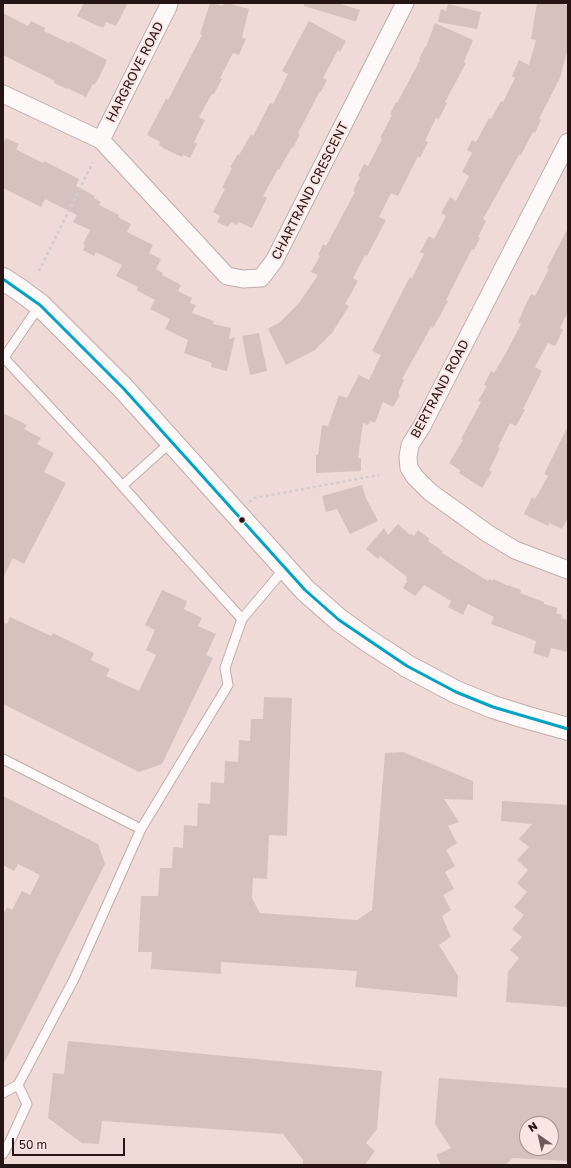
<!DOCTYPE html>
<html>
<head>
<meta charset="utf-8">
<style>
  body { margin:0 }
  #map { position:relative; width:571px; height:1168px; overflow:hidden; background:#f0dad8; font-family:"Golos Text",sans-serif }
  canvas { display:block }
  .frame { position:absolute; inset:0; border:4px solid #261514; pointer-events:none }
  .north { position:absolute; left:519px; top:1116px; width:40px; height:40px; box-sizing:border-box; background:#fae5e3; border:1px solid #a59290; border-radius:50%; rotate:326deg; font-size:11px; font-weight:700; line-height:16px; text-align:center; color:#261514 }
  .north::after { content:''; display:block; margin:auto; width:14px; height:18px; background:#6d5a59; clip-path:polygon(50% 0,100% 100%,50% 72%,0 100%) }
  .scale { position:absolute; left:12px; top:1138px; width:113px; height:18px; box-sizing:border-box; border:2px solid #261514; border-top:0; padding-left:5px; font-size:12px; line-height:14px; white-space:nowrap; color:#261514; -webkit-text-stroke:3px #fae5e3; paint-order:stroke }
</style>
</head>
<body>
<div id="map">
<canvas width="571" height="1168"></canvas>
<div class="frame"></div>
<div class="north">N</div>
<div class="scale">50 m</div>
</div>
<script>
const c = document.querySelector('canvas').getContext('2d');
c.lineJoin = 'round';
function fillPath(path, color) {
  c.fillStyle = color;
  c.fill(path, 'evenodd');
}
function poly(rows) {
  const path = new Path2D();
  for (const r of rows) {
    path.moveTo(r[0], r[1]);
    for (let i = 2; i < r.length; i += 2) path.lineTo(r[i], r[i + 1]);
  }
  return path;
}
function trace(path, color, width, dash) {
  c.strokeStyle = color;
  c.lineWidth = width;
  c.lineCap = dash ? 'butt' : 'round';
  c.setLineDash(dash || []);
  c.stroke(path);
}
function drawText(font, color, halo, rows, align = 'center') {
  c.font = font + ' "Golos Text",sans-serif';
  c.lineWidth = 4;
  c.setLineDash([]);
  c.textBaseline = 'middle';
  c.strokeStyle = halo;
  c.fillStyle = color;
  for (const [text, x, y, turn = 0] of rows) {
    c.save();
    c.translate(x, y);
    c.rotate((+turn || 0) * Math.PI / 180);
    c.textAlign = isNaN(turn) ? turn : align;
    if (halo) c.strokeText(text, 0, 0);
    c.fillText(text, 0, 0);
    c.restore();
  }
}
fillPath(poly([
  [84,3,128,3,116,26,106,22,103,28,100,26,100,27,77,16],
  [210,3,223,6,224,3,227,3,249,9,242,37,246,39,239,55,233,53,220,78,222,79,214,94,212,94,199,117,205,120,194,142,197,144,190,158,183,155,182,157,165,149,159,145,160,142,147,135,166,99,168,100,202,35,200,34],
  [304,3,338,3,360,10,356,21,354,21,304,6],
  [537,3,559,3,568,5,568,48,560,78,539,119,541,120,535,133,533,132,521,155,519,155,483,219,486,221,478,237,480,238,474,250,472,249,446,300,448,301,433,328,431,327,402,379,404,380,398,394,400,395,393,407,383,402,375,423,370,421,368,425,363,423,358,458,361,458,361,471,316,473,316,455,318,455,322,425,328,426,339,395,347,398,359,375,369,380,381,355,372,351,400,296,410,277,412,278,424,254,420,252,429,236,434,239,446,216,441,213,450,197,456,201,469,176,462,172,472,153,467,150,472,140,476,142,489,118,491,119,501,101,503,102,515,78,512,76,519,60,529,65,536,40,531,39],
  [448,4,481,12,477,29,438,22,441,9,446,11],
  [3,13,28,26,31,21,45,28,44,31,69,43,70,41,107,60,99,78,94,85,93,84,86,97,67,88,67,89,54,83,55,81,3,55],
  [309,21,346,41,340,52,338,50,323,78,327,80,321,92,320,91,298,133,300,134,293,148,292,147,279,170,278,169,263,196,267,198,252,228,239,222,237,225,231,222,228,227,217,222,220,216,213,212,225,189,222,188,232,168,230,167,238,154,239,155,251,134,253,136,270,103,273,104,288,74,282,71],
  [435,23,473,40,464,62,466,63,445,102,447,103,439,119,436,118,425,141,428,142,420,158,418,156,398,196,391,193,379,217,386,220,367,256,365,255,353,278,358,281,345,304,349,306,332,333,315,350,286,365,268,329,280,322,299,303,318,275,311,272,320,256,318,255,323,244,326,246,355,192,353,191,360,177,358,176,364,164,368,166,382,139,380,138,392,115,390,114,396,102,397,103,420,60,419,59,425,47,426,47],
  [6,138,19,144,16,149,19,151,43,163,44,161,79,179,76,186,95,196,94,198,101,202,99,205,119,215,118,217,131,224,127,232,153,245,149,253,161,259,156,269,163,273,162,275,181,285,178,291,192,298,190,303,196,305,192,313,214,321,213,324,231,328,229,339,235,337,227,371,211,367,212,363,184,353,188,340,165,329,170,319,150,309,155,300,136,290,138,287,116,276,122,265,96,252,94,256,83,250,85,245,83,244,90,230,73,222,77,215,45,199,41,207,3,188,3,143],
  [568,228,568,312,560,328,563,330,555,346,548,343,535,367,542,371,523,409,525,410,516,426,510,423,498,447,500,448,489,470,492,472,482,488,459,473,460,470,449,463,463,440,461,439,481,402,478,401,487,386,484,385,491,371,494,373,507,351,521,324,518,323,525,306,531,294,535,296,549,269,547,268],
  [259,333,267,371,250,375,242,336],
  [3,413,27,425,24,429,41,438,37,444,54,453,44,472,66,483,24,564,13,558,3,578],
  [568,426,568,518,562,529,550,523,548,526,524,514,532,497,535,499,548,476,544,474],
  [362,485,366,498,378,521,350,534,337,509,326,512,322,496],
  [398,524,410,535,412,534,414,536,418,530,430,539,428,541,443,551,442,553,488,581,489,579,493,581,494,579,508,586,508,585,521,590,520,593,544,602,544,604,558,608,556,613,562,615,561,618,568,620,568,652,551,648,548,658,533,653,536,641,491,624,494,617,468,604,463,615,448,607,451,601,424,585,415,596,403,588,407,581,406,580,407,577,380,556,378,559,366,549,384,528,388,535],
  [162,590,187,601,184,609,202,618,198,626,216,634,206,655,213,658,162,764,139,772,3,704,3,622,7,624,10,617,51,636,53,633,94,653,91,660,110,669,106,676,139,691,156,655,146,650,155,630,145,625],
  [264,697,292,698,287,836,269,835,267,879,253,878,252,898,260,913,357,920,372,910,385,753,403,752,473,781,473,800,444,799,459,822,448,826,457,843,446,850,455,866,445,872,454,889,443,895,451,910,442,916,451,937,439,945,458,976,457,997,355,987,357,971,221,962,221,974,151,969,152,952,138,952,141,896,158,896,160,868,172,868,173,847,183,848,184,825,197,826,198,803,210,804,211,782,224,783,225,761,238,762,239,740,250,741,251,719,263,719],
  [3,796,98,844,105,864,3,1065,3,915,7,907,12,910,22,891,30,895,40,875,18,864,14,871,3,865],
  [502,801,568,805,568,1007,506,1002,508,972,519,958,510,950,522,937,512,929,524,915,514,907,527,892,517,883,528,870,517,860,529,847,519,839,532,824,501,821],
  [68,1041,382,1071,377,1129,366,1143,375,1151,365,1165,303,1165,303,1160,283,1134,102,1121,99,1144,82,1143,48,1118,53,1073,64,1074],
  [439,1078,568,1088,568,1161,513,1158,505,1165,441,1165,436,1155,451,1148,435,1124],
  [527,1124,551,1124,551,1148,527,1148]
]), '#d5c2be');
const lane = poly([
  [4,358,102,463,165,534,242,619],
  [3,359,40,305],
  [122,486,171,442],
  [3,759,141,829,228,685,225,668,242,619,285,568],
  [3,1093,18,1085,74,979,141,829],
  [3,1154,11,1139,27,1104,18,1085]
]);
const street = poly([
  [3,94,101,140,227,276,243,279,261,278,274,261,405,3],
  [101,140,168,7,169,3],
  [568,142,422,426,410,445,408,457,409,468,415,477,430,492,487,533,515,550,568,570]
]);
const secondary = poly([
  [3,279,20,290,40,305,124,389,305,590,339,620,367,640,407,666,456,692,493,707,525,717,568,729]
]);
trace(lane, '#c0adab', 11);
trace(street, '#c0adab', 19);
trace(secondary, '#c0adab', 24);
trace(poly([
  [39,271,93,162],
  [249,502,255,498,379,475]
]), '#d3cccb', 2.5, [3, 3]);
trace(lane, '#fdf9f9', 9);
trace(street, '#fdf9f9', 17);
trace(secondary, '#fdf9f9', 22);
trace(poly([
  [3,279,40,305,124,389,305,590,339,620,407,666,456,692,493,707,568,729]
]), '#02a2c5', 3);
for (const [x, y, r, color] of [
  [242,520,3.5,"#261514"]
]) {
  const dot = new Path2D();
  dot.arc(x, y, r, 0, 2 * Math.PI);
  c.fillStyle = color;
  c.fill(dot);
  trace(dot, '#fae5e3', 1.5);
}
drawText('13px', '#261514', '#fae5e3', [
  ["HARGROVE ROAD",135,72,-63],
  ["CHARTRAND CRESCENT",310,191,-63],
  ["BERTRAND ROAD",440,389,-62]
]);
</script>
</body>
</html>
